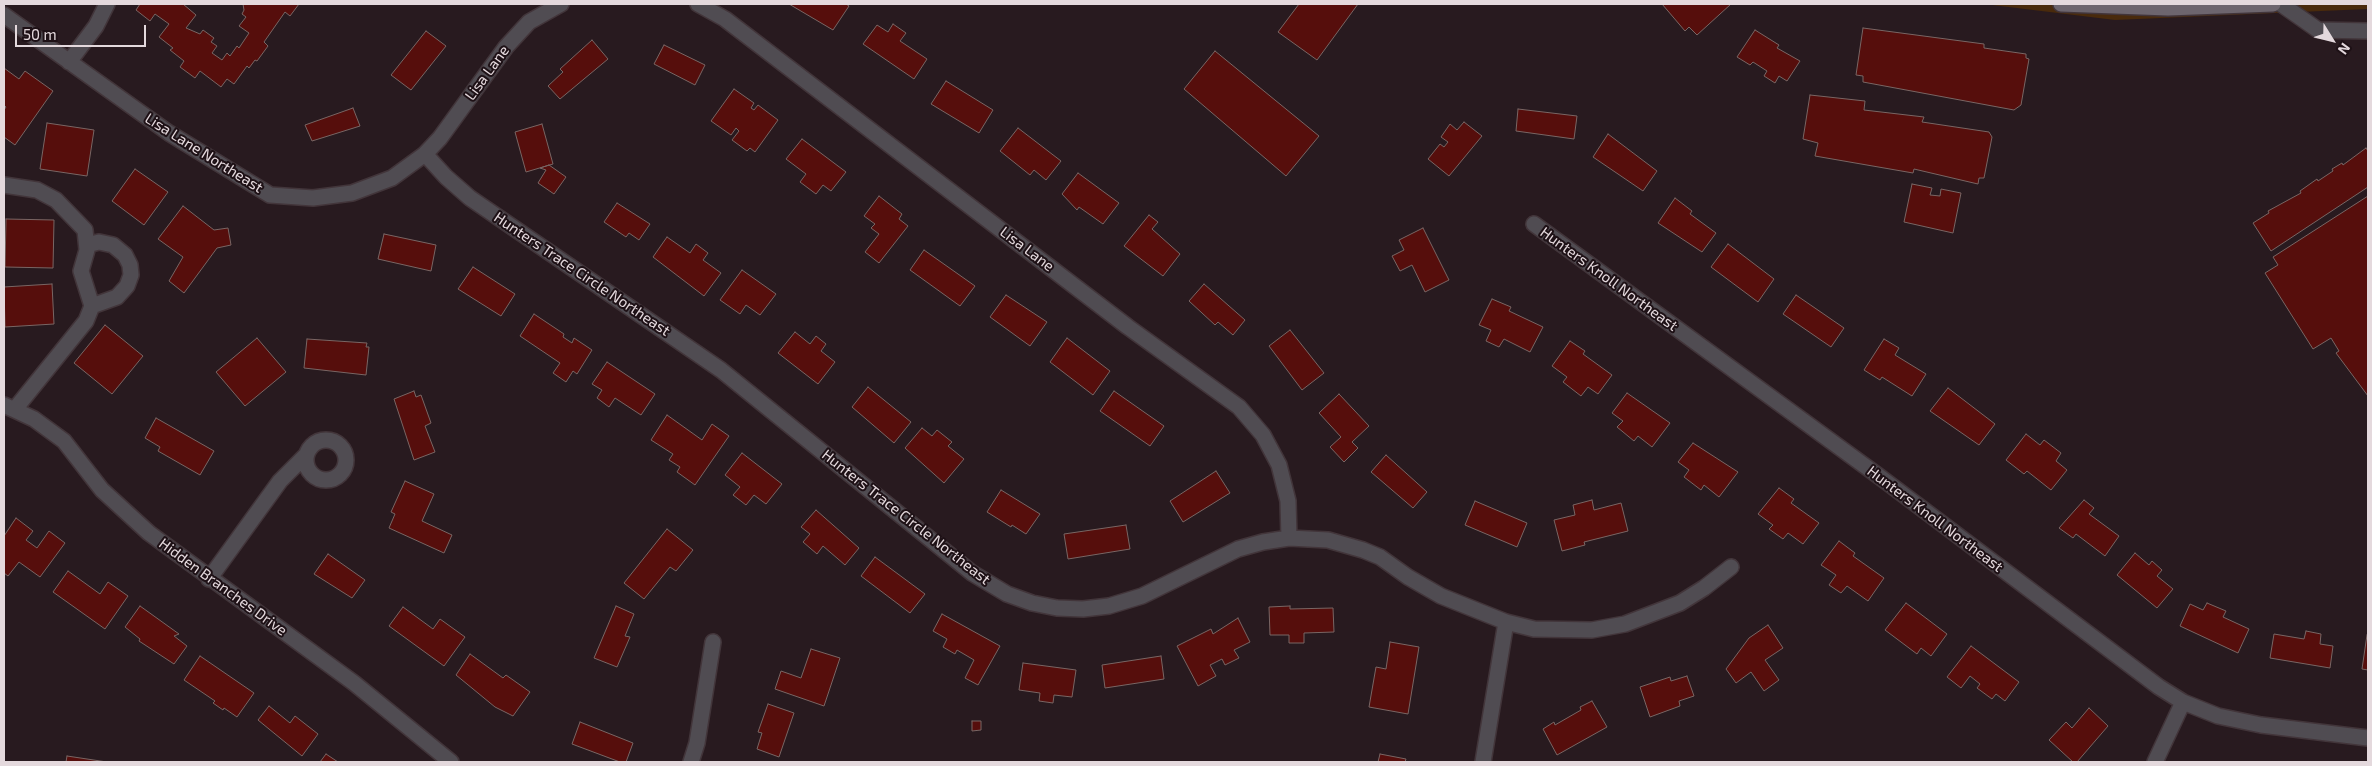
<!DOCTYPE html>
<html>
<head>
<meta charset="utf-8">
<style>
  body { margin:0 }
  #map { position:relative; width:2372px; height:766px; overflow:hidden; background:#281a1f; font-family:"Exo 2",sans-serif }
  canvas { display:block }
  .frame { position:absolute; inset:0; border:5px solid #e4d9dd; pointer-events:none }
  .north { position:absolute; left:2307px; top:15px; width:50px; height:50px; -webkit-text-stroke:4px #1e1116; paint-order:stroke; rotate:126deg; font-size:14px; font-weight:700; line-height:20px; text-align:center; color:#e4d9dd }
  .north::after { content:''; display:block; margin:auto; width:18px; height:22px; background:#e4d9dd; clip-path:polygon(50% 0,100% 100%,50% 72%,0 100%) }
  .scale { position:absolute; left:15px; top:25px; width:131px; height:22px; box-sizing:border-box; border:2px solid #e4d9dd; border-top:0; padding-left:6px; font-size:15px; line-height:18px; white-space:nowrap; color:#e4d9dd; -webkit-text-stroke:4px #1e1116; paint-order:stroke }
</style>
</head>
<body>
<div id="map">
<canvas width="2372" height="766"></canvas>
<div class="frame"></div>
<div class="north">N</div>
<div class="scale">50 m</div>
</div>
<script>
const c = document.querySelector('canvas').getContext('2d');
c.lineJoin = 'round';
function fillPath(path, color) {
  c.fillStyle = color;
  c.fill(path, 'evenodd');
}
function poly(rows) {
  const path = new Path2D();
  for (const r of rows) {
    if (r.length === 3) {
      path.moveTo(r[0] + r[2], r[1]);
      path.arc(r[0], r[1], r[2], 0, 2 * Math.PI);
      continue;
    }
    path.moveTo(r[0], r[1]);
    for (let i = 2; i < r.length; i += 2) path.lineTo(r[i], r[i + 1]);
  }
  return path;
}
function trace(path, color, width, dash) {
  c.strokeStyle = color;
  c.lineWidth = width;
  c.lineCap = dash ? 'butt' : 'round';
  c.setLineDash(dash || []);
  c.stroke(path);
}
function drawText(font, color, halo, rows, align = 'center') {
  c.font = font + ' "Exo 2",sans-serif';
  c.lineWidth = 4;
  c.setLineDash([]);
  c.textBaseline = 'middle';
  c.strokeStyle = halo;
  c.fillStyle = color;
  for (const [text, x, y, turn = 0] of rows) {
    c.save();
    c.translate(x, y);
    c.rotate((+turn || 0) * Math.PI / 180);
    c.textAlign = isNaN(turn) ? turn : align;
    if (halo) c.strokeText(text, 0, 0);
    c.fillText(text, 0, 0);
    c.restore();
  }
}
fillPath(poly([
  [1984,4,2368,4,2368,9,2115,20]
]), '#492a0c');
const building = poly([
  [140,4,183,4,196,15,186,28,200,34,203,30,214,38,211,42,217,46,212,53,222,60,227,53,230,56,237,46,239,48,249,33,239,26,246,17,242,14,244,10,243,4,299,4,290,16,285,12,264,42,268,46,257,61,255,60,249,68,247,66,234,84,227,79,221,87,200,71,195,78,180,67,184,61,170,50,173,48,159,37,169,24,155,14,150,21,136,10,140,4],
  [789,4,846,4,849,6,833,30,789,4],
  [1299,4,1358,4,1317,60,1278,32,1299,4],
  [1662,4,1731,4,1697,35,1689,27,1685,31,1662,4],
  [893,24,906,33,900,41,927,59,914,79,863,44,877,25,888,32,893,24],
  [1863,28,1984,44,1984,48,2026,54,2026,58,2029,59,2021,105,2014,110,1863,82,1863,76,1856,75,1863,28],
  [1755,30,1779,45,1777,48,1800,61,1787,81,1779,76,1775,83,1764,76,1767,71,1753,62,1750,65,1737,57,1755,30],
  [426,31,446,46,411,90,391,75,426,31],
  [592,40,608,59,560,99,548,86,563,72,560,69,592,40],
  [664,45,705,65,695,85,654,64,664,45],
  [1215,51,1319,136,1286,176,1184,89,1215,51],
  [4,68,19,79,25,71,53,91,15,145,4,137,4,110,6,107,4,105,4,68],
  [946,81,993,110,979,133,931,104,946,81],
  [734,89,754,103,751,108,754,110,758,105,778,120,755,152,750,148,747,151,732,140,739,131,736,128,731,135,711,121,734,89],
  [1810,95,1865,101,1864,110,1924,117,1922,122,1989,132,1992,137,1984,178,1979,178,1978,184,1914,169,1913,173,1815,156,1818,143,1803,139,1810,95],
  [353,108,360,126,312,141,305,125,353,108],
  [1518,109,1577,116,1574,139,1516,131,1518,109],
  [1464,122,1482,136,1449,176,1428,159,1440,144,1444,147,1448,142,1441,137,1450,124,1457,130,1464,122],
  [47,123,94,130,87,176,40,169,47,123],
  [542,124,553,164,526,172,515,132,542,124],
  [1018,128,1061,161,1046,180,1034,170,1030,175,1000,151,1018,128],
  [1608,134,1657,171,1643,191,1593,157,1608,134],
  [802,139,846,172,831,191,823,185,816,194,800,182,806,174,786,159,802,139],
  [2366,148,2368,151,2368,187,2271,251,2253,223,2269,213,2268,211,2301,193,2300,191,2317,179,2318,181,2333,171,2332,169,2342,163,2343,165,2366,148],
  [549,165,566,177,554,194,538,183,546,170,540,168,549,165],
  [135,169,168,192,144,225,112,201,135,169],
  [1078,173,1119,203,1103,224,1079,207,1077,210,1062,194,1078,173],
  [1912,184,1932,188,1930,195,1940,196,1941,189,1961,193,1953,233,1904,222,1912,184],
  [879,196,902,214,899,219,908,226,879,263,865,252,879,234,871,228,875,224,864,216,879,196],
  [2368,196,2368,396,2336,353,2339,351,2331,338,2313,349,2265,273,2278,265,2273,257,2368,196],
  [1675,198,1692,211,1690,214,1716,233,1702,252,1658,223,1675,198],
  [617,203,650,224,639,240,629,233,626,237,604,222,617,203],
  [183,206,214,230,228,228,231,245,217,248,184,293,169,281,183,257,158,239,183,206],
  [1149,215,1158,222,1152,229,1180,254,1163,276,1124,246,1149,215],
  [6,219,54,220,53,268,5,267,6,219],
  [1423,228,1449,280,1425,292,1412,265,1400,271,1392,256,1404,250,1399,240,1423,228],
  [384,234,436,245,431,271,378,259,384,234],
  [667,237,690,253,696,244,708,253,703,260,721,273,704,296,653,257,667,237],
  [1728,244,1774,279,1758,302,1711,267,1728,244],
  [924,250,975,286,960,306,910,270,924,250],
  [473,267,515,294,501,316,458,289,473,267],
  [742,270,776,294,760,315,746,305,740,314,720,300,742,270],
  [52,284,54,324,5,327,4,287,52,284],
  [1204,284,1245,320,1233,335,1218,322,1215,325,1189,301,1204,284],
  [1006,295,1047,322,1030,346,990,317,1006,295],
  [1796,295,1844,328,1831,347,1783,314,1796,295],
  [1492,299,1511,307,1509,311,1543,327,1530,352,1504,339,1499,347,1486,341,1491,330,1479,325,1492,299],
  [534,314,564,334,563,337,572,343,574,338,592,350,577,374,573,371,566,382,553,373,560,363,520,336,534,314],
  [105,325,143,356,112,394,74,363,105,325],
  [1290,330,1324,373,1302,390,1269,346,1290,330],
  [795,332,810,344,816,336,826,344,821,351,835,362,818,384,778,353,795,332],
  [257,338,286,372,245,406,216,372,257,338],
  [1067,338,1110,371,1093,395,1050,362,1067,338],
  [307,339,367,343,366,347,369,347,366,375,304,368,307,339],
  [1884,339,1899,348,1895,355,1926,374,1912,396,1882,377,1880,380,1864,370,1884,339],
  [1570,341,1585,351,1583,354,1612,375,1598,394,1588,387,1581,396,1563,382,1567,377,1552,366,1570,341],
  [607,362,655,394,641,415,615,398,609,407,597,398,602,390,592,384,607,362],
  [868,387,911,422,894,443,852,407,868,387],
  [1948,388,1995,424,1979,445,1930,411,1948,388],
  [414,391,416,397,421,395,431,423,425,426,435,452,414,460,394,399,414,391],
  [1114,391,1164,426,1150,446,1100,411,1114,391],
  [1627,393,1670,423,1652,447,1638,436,1634,441,1617,427,1623,421,1612,413,1627,393],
  [1339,394,1369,426,1352,442,1358,448,1344,462,1330,447,1341,437,1319,413,1339,394],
  [667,415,702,440,712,424,729,436,695,485,677,472,680,467,669,460,673,454,651,440,667,415],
  [156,418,214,451,200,475,158,451,160,447,145,438,156,418],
  [922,428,932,436,937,430,952,442,948,446,964,459,944,483,905,448,922,428],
  [2026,434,2040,445,2044,440,2061,453,2056,461,2067,470,2051,490,2027,471,2024,474,2006,460,2026,434],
  [1693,443,1738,472,1719,497,1704,485,1701,490,1684,477,1689,470,1678,462,1693,443],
  [742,453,782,484,766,504,754,495,746,505,733,495,740,487,725,475,742,453],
  [1386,455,1427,492,1413,508,1371,472,1386,455],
  [1216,471,1230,493,1183,522,1170,501,1216,471],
  [405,481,434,494,422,521,452,535,444,553,389,528,395,514,391,512,405,481],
  [1779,488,1794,499,1791,503,1819,523,1803,544,1788,533,1783,539,1769,529,1773,525,1758,514,1779,488],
  [1001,490,1040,514,1026,534,1012,525,1011,527,987,512,1001,490],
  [1592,500,1594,510,1621,503,1628,531,1584,542,1585,545,1562,551,1554,520,1575,515,1573,505,1592,500],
  [2084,500,2094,508,2089,514,2119,536,2105,556,2076,534,2073,538,2059,528,2084,500],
  [1475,501,1527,523,1517,547,1465,525,1475,501],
  [816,510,859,548,845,565,823,546,817,554,803,542,810,534,801,527,816,510],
  [16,518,33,531,26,540,37,548,49,531,65,543,40,577,19,562,8,576,4,573,4,536,16,518],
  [1126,525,1130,549,1068,559,1064,534,1126,525],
  [667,529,693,550,676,571,670,567,644,599,624,583,667,529],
  [1839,541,1855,553,1853,556,1884,578,1868,601,1847,586,1841,593,1829,585,1836,575,1821,565,1839,541],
  [2135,553,2149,565,2152,561,2162,570,2157,576,2173,589,2157,608,2117,575,2135,553],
  [328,554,365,580,352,598,314,574,328,554],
  [875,557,925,594,910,613,861,576,875,557],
  [68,571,100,594,108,582,128,596,105,629,53,592,68,571],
  [1906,603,1947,634,1931,656,1921,648,1917,654,1885,630,1906,603],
  [2207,603,2226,611,2223,617,2249,629,2238,653,2180,626,2190,604,2203,610,2207,603],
  [140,606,179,634,174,636,187,646,174,664,139,641,140,639,125,627,140,606],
  [616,606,634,614,625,636,630,637,617,667,594,658,616,606],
  [1290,606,1290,609,1333,608,1334,632,1304,633,1304,643,1289,643,1289,635,1270,635,1269,607,1290,606],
  [403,607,433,629,440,619,465,637,444,666,389,626,403,607],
  [942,614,1000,646,978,685,965,678,974,660,957,650,955,654,943,647,947,639,933,631,942,614],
  [1238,618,1250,642,1234,650,1239,658,1225,665,1222,659,1210,665,1216,676,1198,686,1177,646,1211,629,1213,634,1238,618],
  [1768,625,1783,648,1765,660,1779,680,1764,691,1751,672,1736,683,1726,669,1749,638,1768,625],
  [2306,631,2321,634,2320,644,2333,646,2330,668,2270,658,2274,634,2304,639,2306,631],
  [2367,635,2368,636,2368,670,2362,669,2367,635],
  [1390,642,1419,647,1408,714,1369,707,1376,667,1386,669,1390,642],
  [1971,646,2019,682,2005,701,1996,694,1992,699,1977,688,1980,684,1970,676,1961,688,1947,677,1971,646],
  [811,649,840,658,824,706,775,689,781,671,801,678,811,649],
  [470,654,503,678,506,675,530,692,513,716,495,707,456,675,470,654],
  [200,656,254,693,237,717,224,708,223,710,213,703,215,701,184,680,200,656],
  [1161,656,1164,679,1105,688,1102,665,1161,656],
  [1023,663,1076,670,1072,697,1054,695,1053,703,1039,701,1040,693,1019,690,1023,663],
  [1687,676,1694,696,1679,701,1680,706,1650,717,1640,687,1670,677,1671,681,1687,676],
  [1592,701,1607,727,1557,755,1543,729,1554,722,1555,725,1581,710,1580,707,1592,701],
  [768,704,794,713,779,757,757,749,762,733,758,732,768,704],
  [269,706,290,723,295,716,318,734,302,756,258,720,269,706],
  [2089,708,2108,726,2077,762,2073,762,2049,740,2066,722,2072,728,2089,708],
  [972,721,981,721,981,730,972,731,972,721],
  [580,722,633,743,626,762,620,762,572,744,580,722],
  [326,754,338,762,320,762,326,754],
  [1380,754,1406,759,1405,762,1378,762,1380,754],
  [67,756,107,762,66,762,67,756]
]);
fillPath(building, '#560e0c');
trace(building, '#796664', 1);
const street = poly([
  [698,4,725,19,1128,327,1239,407,1263,435,1279,465,1288,501,1289,538],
  [2281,4,2318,30,2368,31],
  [4,15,169,133,270,195,313,198,352,193,392,178,425,154,440,138,506,47,529,22,561,4],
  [69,62,96,26,107,4],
  [425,154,446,177,470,198,721,370,972,573,1007,594,1032,603,1057,608,1083,609,1109,606,1142,596,1238,549,1263,542,1289,538,1328,540,1363,550,1380,557,1408,577,1441,596,1506,622,1534,629,1592,630,1625,624,1680,603,1704,588,1731,567],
  [4,185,37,190,56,200,85,230,87,250,81,271,92,306,86,321,15,409],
  [1534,224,1880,477,2159,687,2183,702,2218,716,2261,725,2368,738],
  [87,245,99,242,113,245,125,255,130,265,131,275,127,286,117,297,92,306],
  [4,405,34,419,64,441,102,490,149,533,354,683,451,762],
  [326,460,20],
  [209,579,280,481,306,455],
  [691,762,697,743,713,642],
  [1483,762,1506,622],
  [2155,762,2183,702]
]);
const secondary = poly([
  [2061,4,2168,8,2273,4]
]);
trace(street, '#42353a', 18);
trace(secondary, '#42353a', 18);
trace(street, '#504c52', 15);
trace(secondary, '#6d656e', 15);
drawText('15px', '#e4d9dd', '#1e1116', [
  ["Lisa Lane",487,73,-54],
  ["Lisa Lane Northeast",204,153,32],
  ["Lisa Lane",1027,249,37],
  ["Hunters Trace Circle Northeast",582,274,34],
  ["Hunters Knoll Northeast",1609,279,36],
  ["Hunters Trace Circle Northeast",906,517,38],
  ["Hunters Knoll Northeast",1935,519,37],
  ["Hidden Branches Drive",223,587,36]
]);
</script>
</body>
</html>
